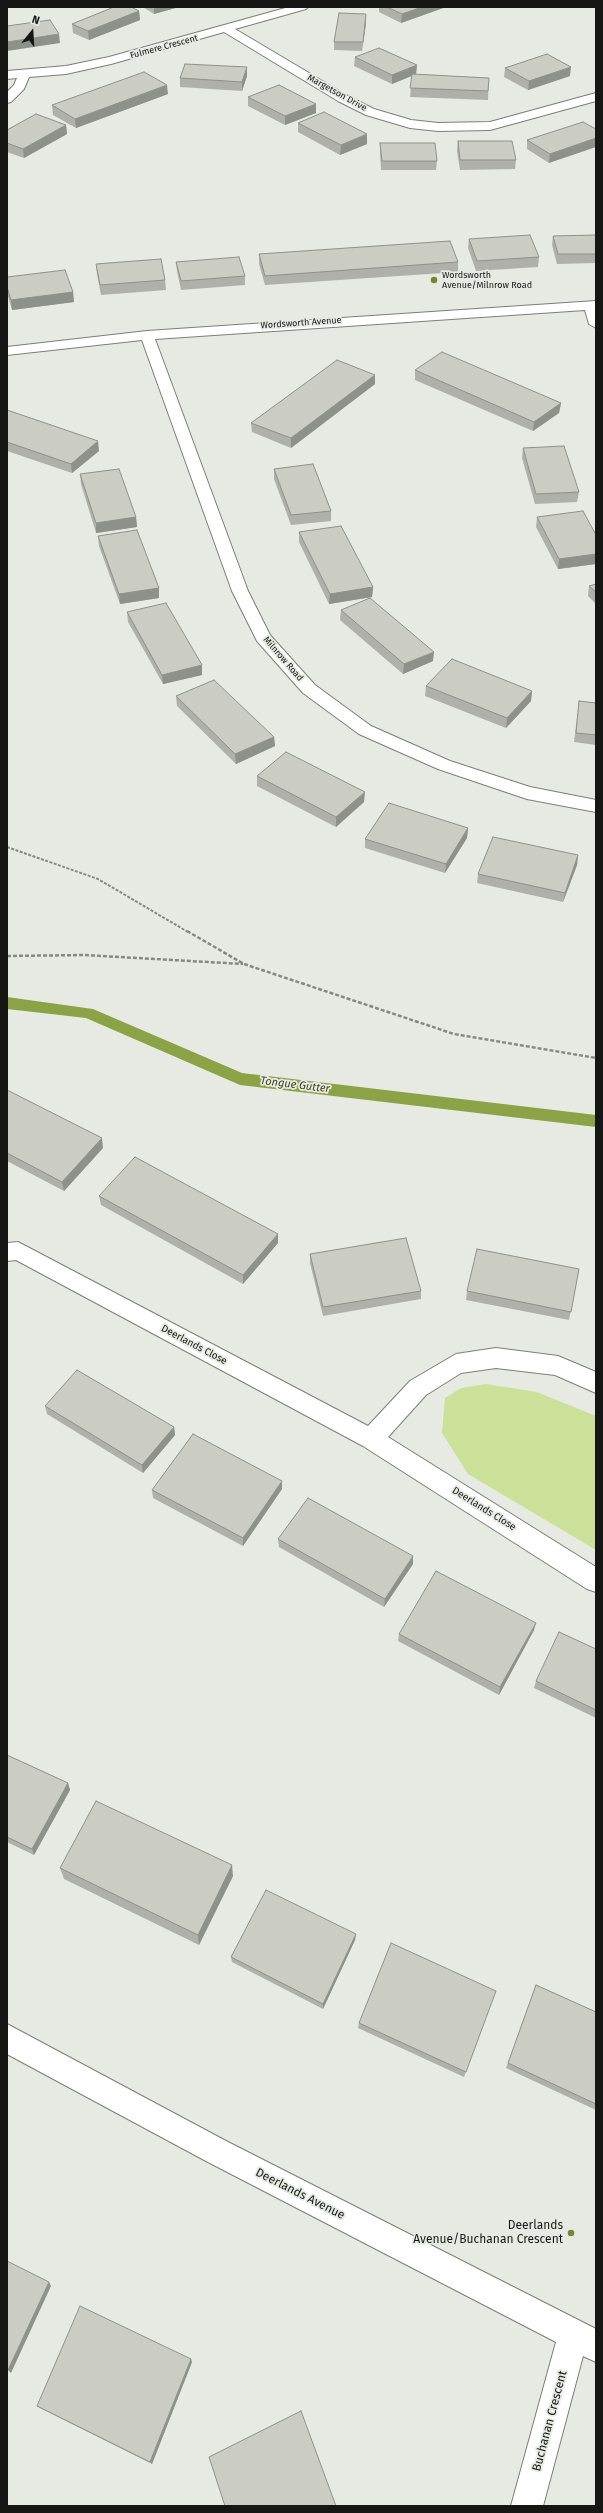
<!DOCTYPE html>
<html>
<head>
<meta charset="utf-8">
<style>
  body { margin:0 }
  #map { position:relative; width:603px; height:2513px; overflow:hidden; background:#e7eae2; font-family:"Fira Sans",sans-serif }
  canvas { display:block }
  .frame { position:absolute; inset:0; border:8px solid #161714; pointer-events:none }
  .north { position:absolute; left:12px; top:12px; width:40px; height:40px; -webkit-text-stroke:3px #e7eae2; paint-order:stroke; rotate:18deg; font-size:11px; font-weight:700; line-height:16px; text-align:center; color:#161714 }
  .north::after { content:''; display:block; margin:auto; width:14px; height:18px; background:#161714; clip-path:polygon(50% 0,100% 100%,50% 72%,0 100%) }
</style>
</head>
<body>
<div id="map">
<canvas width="603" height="2513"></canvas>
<div class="frame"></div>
<div class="north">N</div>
</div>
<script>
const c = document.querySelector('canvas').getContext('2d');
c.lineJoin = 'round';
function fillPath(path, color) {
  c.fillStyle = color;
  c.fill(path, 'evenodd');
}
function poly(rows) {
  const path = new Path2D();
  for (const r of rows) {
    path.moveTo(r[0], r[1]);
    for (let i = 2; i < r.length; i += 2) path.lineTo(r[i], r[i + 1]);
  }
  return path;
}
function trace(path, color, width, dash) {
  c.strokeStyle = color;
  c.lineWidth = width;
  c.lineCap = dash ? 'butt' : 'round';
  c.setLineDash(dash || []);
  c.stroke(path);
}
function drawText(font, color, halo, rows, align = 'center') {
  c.font = font + ' "Fira Sans",sans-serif';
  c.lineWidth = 3.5;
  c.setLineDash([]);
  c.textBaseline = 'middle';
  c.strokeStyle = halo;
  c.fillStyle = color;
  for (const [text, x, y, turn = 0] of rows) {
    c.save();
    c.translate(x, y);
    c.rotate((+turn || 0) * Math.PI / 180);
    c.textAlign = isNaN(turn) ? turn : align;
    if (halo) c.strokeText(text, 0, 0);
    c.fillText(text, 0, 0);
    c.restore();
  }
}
fillPath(poly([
  [486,1384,537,1392,596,1416,596,1550,468,1474,442,1433,445,1398,461,1388]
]), '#cce099');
fillPath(poly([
  [7,997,93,1009,242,1073,596,1115,596,1127,240,1085,86,1018,7,1009,7,997]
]), '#8ca246');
const minor = poly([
  [289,7,308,7,306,9,235,29,346,95,374,109,411,120,438,123,490,122,596,93,596,101,490,130,438,131,410,128,366,115,338,101,224,32,111,64,66,74,29,77,24,89,11,102,7,103,7,92,14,85,17,78,7,79,7,71,66,66,109,57,289,7],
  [596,301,596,328,589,324,585,310,155,339,248,591,270,635,315,685,371,726,450,761,530,787,596,800,596,812,527,799,438,769,359,734,303,693,257,641,232,591,142,340,7,355,7,347,147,331,596,301],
  [18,1242,368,1426,410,1381,456,1354,496,1348,558,1356,596,1372,596,1393,555,1375,496,1368,461,1373,426,1395,388,1437,596,1567,596,1592,587,1589,363,1446,16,1260,7,1261,7,1243,18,1242],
  [7,2024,226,2141,596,2329,596,2362,583,2356,543,2506,511,2506,556,2342,206,2161,7,2054,7,2024]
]);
trace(minor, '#7d7f77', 2);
trace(poly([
  [7,847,98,879,188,932]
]), '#868983', 2, [3, 1.5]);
trace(poly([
  [187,931,244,964,454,1034,596,1058],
  [7,956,84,955,243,964]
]), '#868983', 2.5, [4, 2]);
fillPath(minor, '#fff');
fillPath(poly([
  [143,7,179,7,154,14],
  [379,7,446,7,401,23,379,12],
  [139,11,140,20,89,40,73,33,72,24],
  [366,23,362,51,334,50,334,42],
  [355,57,417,65,416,74,415,75,489,78,488,100,410,97,412,76,392,84,354,66],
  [247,67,247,76,242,91,180,87,180,78],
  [505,68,570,76,528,90,504,77],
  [168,94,76,128,53,115,52,105],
  [248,97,316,104,316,113,285,125,248,106],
  [298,123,367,144,340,155,298,132],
  [66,125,67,134,24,158,7,152,7,130],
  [596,129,549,163,527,149,527,140],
  [458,141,516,160,515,169,460,170,457,151],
  [380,143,437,161,436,170,381,170,380,153],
  [596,235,596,263,557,264,552,245,553,236],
  [469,239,539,257,538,267,476,271,468,248],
  [259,254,458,262,458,272,265,285,259,264],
  [176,262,245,276,245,285,181,290,177,271],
  [96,264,165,280,166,290,101,295,97,274],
  [7,277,73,292,74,302,12,310,7,293],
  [415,370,561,403,559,413,533,431,415,380],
  [375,375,375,384,291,448,252,432,251,423],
  [7,410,99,451,72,473,7,451],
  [523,448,579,492,577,502,535,504,522,458],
  [274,469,331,511,331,521,291,525,274,479],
  [80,474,136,517,137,527,96,533,81,484],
  [537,517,596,535,596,564,558,569,536,527],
  [299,532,373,587,372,597,329,604,299,542],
  [98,536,159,588,159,598,120,604,99,546],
  [596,584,596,604,588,596,589,586],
  [341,610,433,661,403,674,340,620],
  [127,612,202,665,202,675,163,684,128,622],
  [426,686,532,691,531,701,506,728,425,696],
  [176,696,274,737,275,746,236,764,177,706],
  [579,701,596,703,596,745,574,742],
  [257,776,364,802,336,827,257,786],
  [468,828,467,838,445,873,365,848,365,839],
  [578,855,577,865,563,902,477,883,478,874],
  [7,1090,103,1148,64,1191,7,1161],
  [99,1196,278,1234,278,1243,243,1284,101,1205],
  [310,1254,421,1291,421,1299,323,1316,310,1263],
  [579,1269,569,1320,466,1300,467,1291],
  [45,1406,174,1427,175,1435,143,1473,47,1414],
  [282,1489,243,1546,153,1498,152,1490],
  [278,1539,413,1564,384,1607,279,1547],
  [534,1630,499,1695,398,1641,399,1634],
  [596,1649,596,1718,534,1688,536,1681],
  [7,1755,68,1783,70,1790,34,1855,7,1842],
  [60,1868,233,1876,199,1945,64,1879],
  [356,1934,355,1940,323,2009,232,1962,231,1957],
  [536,1985,596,2012,596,2110,506,2068],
  [494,1996,464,2077,358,2028,359,2023],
  [192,2362,152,2464,40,2408,37,2406]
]), '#afb0a9');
fillPath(poly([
  [154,7,179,7,154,14],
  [422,7,446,7,401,23,402,14],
  [139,11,140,20,89,40,88,31],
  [366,14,366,23,362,51,363,42],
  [59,34,60,43,7,51,7,42],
  [417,65,416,74,392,84,392,75],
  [247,67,247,76,242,91,242,82],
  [571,67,570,76,528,90,529,81],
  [167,85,168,94,76,128,75,119],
  [316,104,316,113,285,125,285,116],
  [66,125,67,134,24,158,23,149],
  [367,134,367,144,340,155,341,145],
  [596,138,596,147,549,163,550,154],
  [73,292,74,302,12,310,11,300],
  [375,375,375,384,291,448,291,438],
  [561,403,559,413,533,431,534,422],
  [98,441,99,451,72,473,71,464],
  [136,517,137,527,96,533,96,523],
  [596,554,596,564,558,569,559,559],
  [373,587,372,597,329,604,330,594],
  [159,588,159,598,120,604,119,594],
  [434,652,433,661,403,674,404,664],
  [202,665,202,675,163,684,162,675],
  [532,691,531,701,506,728,507,718],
  [274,737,275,746,236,764,235,754],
  [365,792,364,802,336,827,336,817],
  [468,828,467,838,445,873,446,864],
  [578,855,577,865,563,902,565,893],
  [102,1138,103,1148,64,1191,62,1182],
  [278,1234,278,1243,243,1284,243,1275],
  [174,1427,175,1435,143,1473,142,1465],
  [282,1481,282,1489,243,1546,243,1538],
  [413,1556,413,1564,384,1607,385,1599],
  [536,1623,534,1630,499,1695,500,1687],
  [68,1783,70,1790,34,1855,32,1849],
  [232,1865,233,1876,199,1945,198,1935],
  [356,1934,355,1940,323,2009,323,2004],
  [49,2282,51,2286,11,2373,8,2370],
  [191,2359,192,2362,152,2464,150,2462]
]), '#8e908a');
const building = poly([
  [114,7,131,7,139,11,88,31,72,24,114,7],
  [387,7,422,7,402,14,387,7],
  [339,13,366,14,363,42,334,42,339,13],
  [50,20,59,34,7,42,7,26,50,20],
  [379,48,417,65,392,75,355,57,379,48],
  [547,54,571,67,529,81,505,68,547,54],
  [185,64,247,67,242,82,180,78,185,64],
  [144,72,167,85,75,119,52,105,144,72],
  [412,74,489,78,488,91,410,88,412,74],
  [279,85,316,104,285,116,248,97,279,85],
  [324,112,367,134,341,145,298,123,324,112],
  [36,114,66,125,23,149,7,143,7,130,36,114],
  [583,122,596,129,596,138,550,154,527,140,583,122],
  [458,141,512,141,516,160,460,160,458,141],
  [380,143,435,143,437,161,382,161,380,143],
  [530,235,539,257,477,261,469,239,530,235],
  [596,235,596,254,558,254,553,236,596,235],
  [450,241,458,262,265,276,259,254,450,241],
  [239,257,245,276,181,281,176,262,239,257],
  [161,259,165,280,100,285,96,264,161,259],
  [65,270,73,292,11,300,7,287,7,277,65,270],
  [442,352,561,403,534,422,415,370,442,352],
  [337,360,375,375,291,438,251,423,337,360],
  [7,410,98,441,71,464,7,442,7,410],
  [564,446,579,492,536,494,523,448,564,446],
  [313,464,331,511,291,515,274,469,313,464],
  [119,469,136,517,96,523,80,474,119,469],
  [583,511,596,535,596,554,559,559,537,517,583,511],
  [341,526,373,587,330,594,299,532,341,526],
  [137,530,159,588,119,594,98,536,137,530],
  [596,584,596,592,589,586,596,584],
  [370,598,434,652,404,664,341,610,370,598],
  [166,603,202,665,162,675,127,612,166,603],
  [452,659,532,691,507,718,426,686,452,659],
  [214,680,274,737,235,754,176,696,214,680],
  [579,701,596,703,596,735,576,733,579,701],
  [286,752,365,792,336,817,257,776,286,752],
  [389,803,468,828,446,864,365,839,389,803],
  [493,837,578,855,565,893,478,874,493,837],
  [7,1090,102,1138,62,1182,7,1153,7,1090],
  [135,1157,278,1234,243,1275,99,1196,135,1157],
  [406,1238,421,1291,323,1307,310,1254,406,1238],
  [477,1249,579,1269,571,1312,467,1291,477,1249],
  [77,1370,174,1427,142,1465,45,1406,77,1370],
  [193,1434,282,1481,243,1538,152,1490,193,1434],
  [308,1498,413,1556,385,1599,278,1539,308,1498],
  [436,1571,536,1623,500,1687,399,1634,436,1571],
  [559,1632,596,1649,596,1710,536,1681,559,1632],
  [7,1755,68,1783,32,1849,7,1837,7,1755],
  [96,1801,232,1865,198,1935,60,1868,96,1801],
  [266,1890,356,1934,323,2004,231,1957,266,1890],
  [391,1943,496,1991,466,2072,359,2023,391,1943],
  [536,1985,596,2012,596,2104,508,2063,536,1985],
  [7,2261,49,2282,8,2370,7,2370,7,2261],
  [80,2306,191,2359,150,2462,37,2406,80,2306],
  [301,2411,336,2506,225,2506,209,2457,301,2411]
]);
fillPath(building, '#cbcdc5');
trace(building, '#8e908a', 1);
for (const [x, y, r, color] of [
  [434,280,4,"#738636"],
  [571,2233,4,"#738636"]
]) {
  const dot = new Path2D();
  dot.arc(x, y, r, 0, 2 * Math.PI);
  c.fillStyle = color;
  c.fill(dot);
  trace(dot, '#e7eae2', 1.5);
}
drawText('9px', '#161714', '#e7eae2', [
  ["Fulmere Crescent",164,47,-15],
  ["Margetson Drive",337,93,29],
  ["Wordsworth Avenue",301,323,-4],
  ["Milnrow Road",283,659,49]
]);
drawText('9px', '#161714', '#e7eae2', [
  ["Wordsworth",442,275],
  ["Avenue/Milnrow Road",442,285]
], 'left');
drawText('10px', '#161714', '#e7eae2', [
  ["Deerlands Close",194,1345,28],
  ["Deerlands Close",484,1509,32]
]);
drawText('italic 11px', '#3a441d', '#e7eae2', [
  ["Tongue Gutter",295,1085,7]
]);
drawText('12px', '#161714', '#e7eae2', [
  ["Deerlands Avenue",300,2194,27],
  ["Buchanan Crescent",550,2421,-75]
]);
drawText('12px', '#161714', '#e7eae2', [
  ["Deerlands",563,2226],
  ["Avenue/Buchanan Crescent",563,2240]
], 'right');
</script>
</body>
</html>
